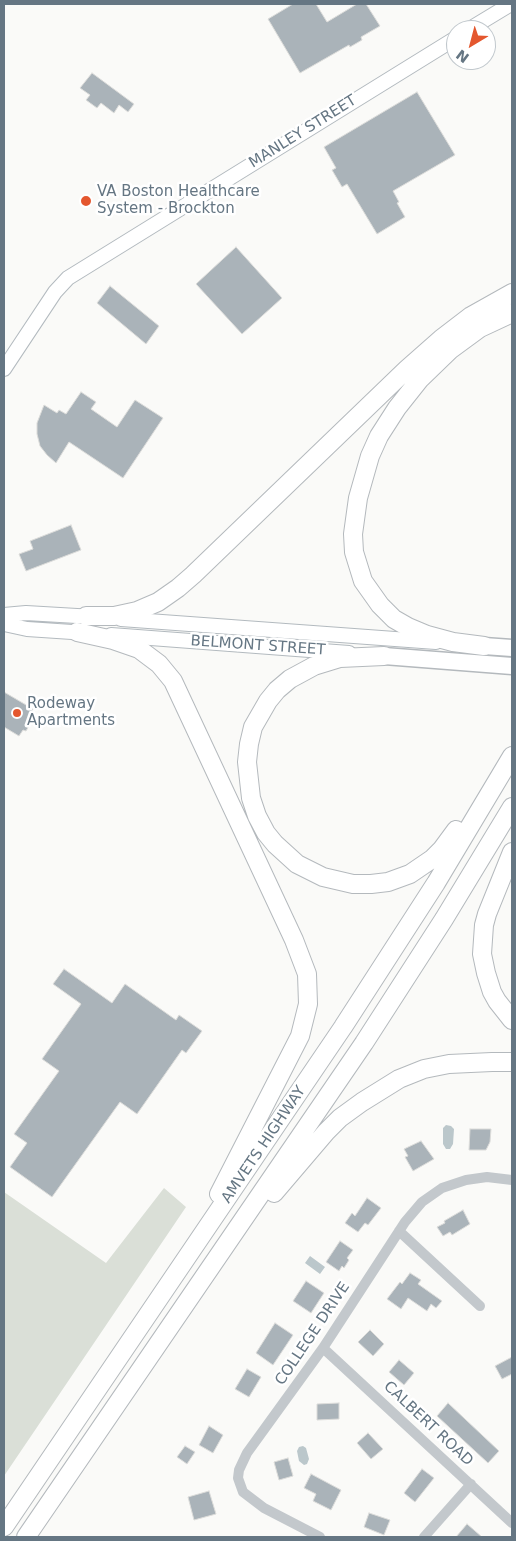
<!DOCTYPE html>
<html>
<head>
<meta charset="utf-8">
<style>
  body { margin:0 }
  #map { position:relative; width:516px; height:1541px; overflow:hidden; background:#fafaf8; font-family:"DejaVu Sans",sans-serif }
  canvas { display:block }
  .frame { position:absolute; inset:0; border:5px solid #657683; pointer-events:none }
  .north { position:absolute; left:446px; top:20px; width:50px; height:50px; box-sizing:border-box; background:#fff; border:1px solid #c1c8cd; border-radius:50%; rotate:217deg; font-size:14px; font-weight:700; line-height:20px; text-align:center; color:#657683 }
  .north::after { content:''; display:block; margin:auto; width:18px; height:22px; background:#e4572e; clip-path:polygon(50% 0,100% 100%,50% 72%,0 100%) }
</style>
</head>
<body>
<div id="map">
<canvas width="516" height="1541"></canvas>
<div class="frame"></div>
<div class="north">N</div>
</div>
<script>
const c = document.querySelector('canvas').getContext('2d');
c.lineJoin = 'round';
function fillPath(path, color) {
  c.fillStyle = color;
  c.fill(path, 'evenodd');
}
function poly(rows) {
  const path = new Path2D();
  for (const r of rows) {
    path.moveTo(r[0], r[1]);
    for (let i = 2; i < r.length; i += 2) path.lineTo(r[i], r[i + 1]);
  }
  return path;
}
function trace(path, color, width, dash) {
  c.strokeStyle = color;
  c.lineWidth = width;
  c.lineCap = dash ? 'butt' : 'round';
  c.setLineDash(dash || []);
  c.stroke(path);
}
function drawText(font, color, halo, rows, align = 'center') {
  c.font = font + ' "DejaVu Sans",sans-serif';
  c.lineWidth = 5;
  c.setLineDash([]);
  c.textBaseline = 'middle';
  c.strokeStyle = halo;
  c.fillStyle = color;
  for (const [text, x, y, turn = 0] of rows) {
    c.save();
    c.translate(x, y);
    c.rotate((+turn || 0) * Math.PI / 180);
    c.textAlign = isNaN(turn) ? turn : align;
    if (halo) c.strokeText(text, 0, 0);
    c.fillText(text, 0, 0);
    c.restore();
  }
}
fillPath(poly([
  [164,1188,186,1207,4,1476,4,1192,106,1263]
]), '#dadfd7');
fillPath(poly([
  [446,1125,451,1126,454,1129,453,1144,450,1149,446,1149,443,1144,443,1128],
  [310,1256,325,1267,320,1274,305,1263],
  [303,1446,306,1448,309,1459,307,1464,304,1465,299,1461,297,1451,299,1447]
]), '#bbc7cb');
const building = poly([
  [293,4,316,4,327,22,357,4,366,4,380,26,361,37,362,40,350,47,349,45,300,73,268,19,293,4],
  [92,73,134,104,128,112,119,105,114,113,101,103,97,108,86,100,90,95,80,88,92,73],
  [417,92,455,155,393,191,399,202,397,203,405,217,377,234,347,184,342,187,332,170,336,168,324,147,417,92],
  [236,247,282,298,242,334,196,284,236,247],
  [110,286,159,326,146,344,97,303,110,286],
  [81,392,96,402,91,409,117,427,135,400,163,418,123,478,69,442,56,463,47,455,40,446,37,434,37,423,44,405,57,413,59,410,66,414,81,392],
  [71,525,81,550,26,571,19,554,33,549,30,541,71,525],
  [4,692,33,709,29,717,33,719,26,731,23,730,19,736,4,727,4,692],
  [64,969,112,1003,125,984,176,1020,179,1015,202,1031,186,1053,182,1050,137,1114,120,1102,52,1197,10,1167,27,1143,14,1134,59,1071,42,1059,81,1004,53,984,64,969],
  [470,1129,491,1129,490,1142,486,1150,469,1150,470,1129],
  [421,1141,434,1159,413,1171,405,1157,408,1156,404,1149,421,1141],
  [367,1198,381,1208,368,1225,365,1223,358,1232,345,1223,352,1213,355,1216,367,1198],
  [463,1210,470,1224,452,1235,450,1232,443,1236,437,1227,445,1223,444,1221,463,1210],
  [340,1241,353,1250,347,1258,349,1260,344,1268,342,1266,339,1271,326,1262,340,1241],
  [410,1273,421,1280,418,1284,442,1301,436,1308,431,1304,427,1311,408,1298,401,1309,387,1299,400,1282,402,1284,410,1273],
  [306,1281,324,1293,311,1313,293,1301,306,1281],
  [275,1323,293,1335,273,1365,256,1353,275,1323],
  [370,1330,384,1344,373,1356,358,1342,370,1330],
  [512,1357,512,1374,502,1379,495,1366,512,1357],
  [399,1360,414,1373,404,1385,389,1372,399,1360],
  [247,1369,261,1377,249,1397,235,1389,247,1369],
  [339,1403,339,1419,317,1420,317,1404,339,1403],
  [448,1403,499,1451,488,1463,437,1416,448,1403],
  [209,1426,223,1435,213,1453,199,1445,209,1426],
  [368,1433,383,1449,371,1459,357,1443,368,1433],
  [185,1446,195,1452,187,1464,177,1457,185,1446],
  [288,1458,293,1476,279,1480,274,1462,288,1458],
  [422,1469,434,1478,415,1502,404,1493,422,1469],
  [311,1474,341,1490,331,1510,313,1501,316,1494,304,1488,311,1474],
  [209,1491,216,1514,194,1520,188,1497,209,1491],
  [369,1513,390,1520,384,1535,364,1527,369,1513],
  [467,1524,482,1537,456,1537,467,1524]
]);
fillPath(building, '#aab3b9');
trace(building, '#dcdcda', 1);
const secondary = poly([
  [468,30,511,4],
  [4,369,55,292,68,278,456,38],
  [4,615,26,613,94,617],
  [121,619,436,642],
  [4,624,27,629,87,633],
  [111,635,349,653]
]);
const trunk = poly([
  [484,646,512,648],
  [384,656,512,666]
]);
const motorway = poly([
  [86,616,114,616,137,611,158,602,178,588,193,575,407,369,441,339,471,316,512,293],
  [77,632,113,640,139,649,159,664,173,681,294,940,307,974,308,1004,300,1036,219,1194],
  [484,646,453,642,427,635,408,627,394,619,380,605,363,581,354,552,353,534,358,498,370,456,379,436,397,408,420,379,450,350,480,328,512,313],
  [384,656,340,658,314,666,290,679,277,690,268,701,253,727,249,744,247,762,251,798,257,816,266,833,275,844,297,864,323,877,353,884,371,884,388,882,410,874,432,859,442,849,456,830],
  [512,852,487,914,484,925,482,954,486,973,492,992,497,1001,512,1020],
  [274,1193,326,1132,340,1118,362,1102,399,1079,424,1069,449,1064,492,1062,512,1062],
  [4,1527,343,1027,436,883,512,756],
  [26,1537,364,1043,444,919,512,807]
]);
trace(secondary, '#b3babf', 16);
trace(trunk, '#b4b9bd', 19);
trace(motorway, '#b4b9bd', 20);
trace(poly([
  [399,1231,480,1306],
  [323,1348,512,1523],
  [320,1537,264,1508,243,1492,238,1478,239,1470,247,1453,323,1348,405,1222,422,1202,442,1188,466,1180,487,1177,512,1180],
  [424,1537,471,1484]
]), '#c3c8cc', 10);
trace(secondary, '#fff', 14);
trace(trunk, '#fff', 16);
trace(motorway, '#fff', 18);
for (const [x, y, r, color] of [
  [86,201,6,"#e4572e"],
  [17,713,5,"#e4572e"]
]) {
  const dot = new Path2D();
  dot.arc(x, y, r, 0, 2 * Math.PI);
  c.fillStyle = color;
  c.fill(dot);
  trace(dot, '#fff', 2);
}
drawText('15px', '#657683', '#fff', [
  ["MANLEY STREET",303,132,-32],
  ["BELMONT STREET",258,646,4],
  ["AMVETS HIGHWAY",264,1145,-56],
  ["COLLEGE DRIVE",313,1334,-56],
  ["CALBERT ROAD",428,1424,43]
]);
drawText('15px', '#657683', '#fff', [
  ["VA Boston Healthcare",97,192],
  ["System - Brockton",97,209],
  ["Rodeway",27,704],
  ["Apartments",27,721]
], 'left');
</script>
</body>
</html>
